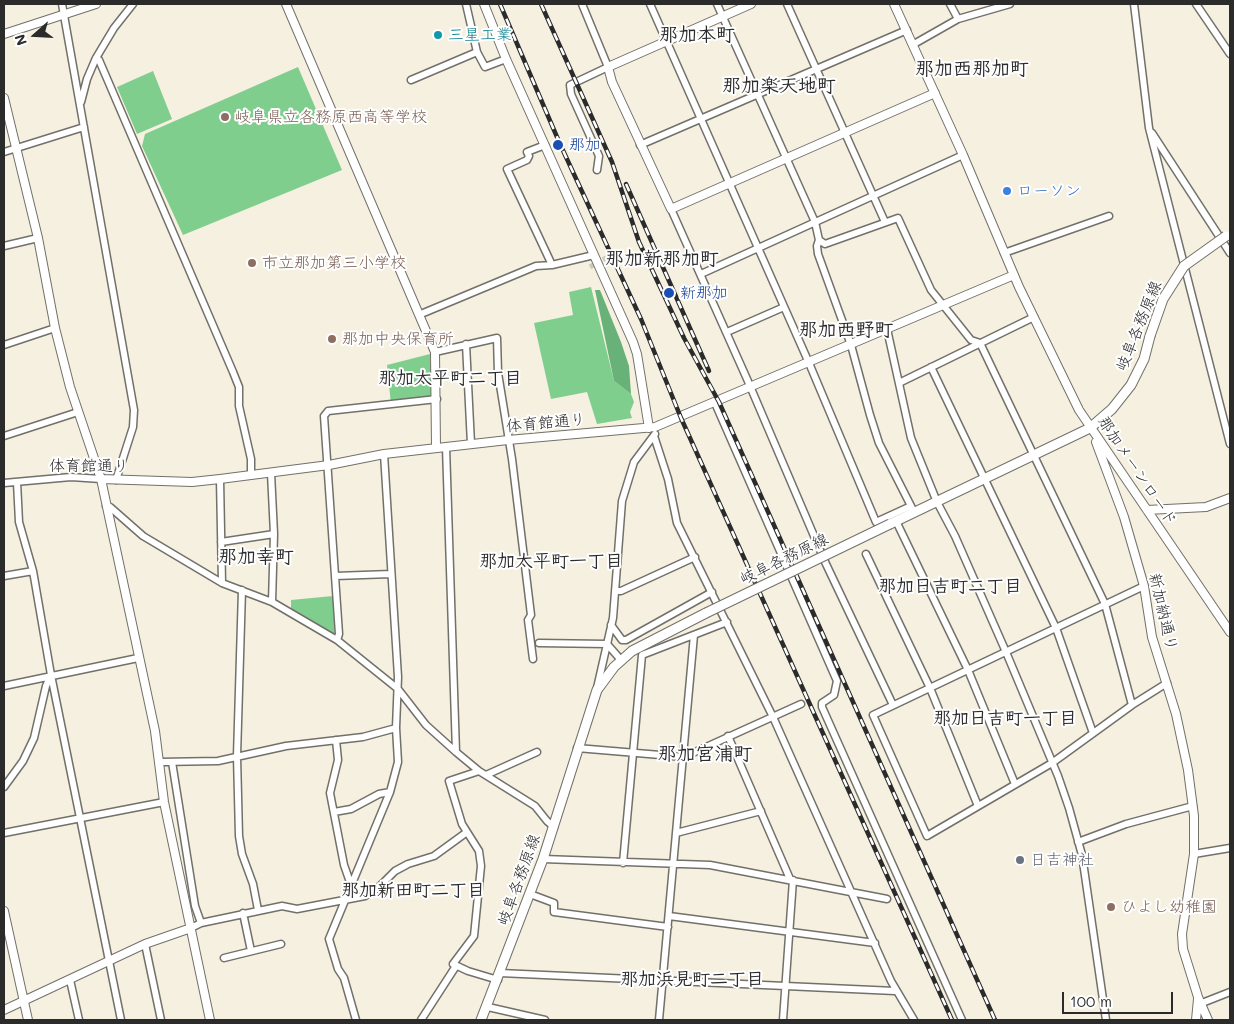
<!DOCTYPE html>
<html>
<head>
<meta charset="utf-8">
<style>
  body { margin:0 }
  #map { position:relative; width:1234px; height:1024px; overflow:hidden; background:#f5f0df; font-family:Mali,sans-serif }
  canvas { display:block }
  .frame { position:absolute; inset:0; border:5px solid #2b2b2b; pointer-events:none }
  .north { position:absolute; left:10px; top:10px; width:50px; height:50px; -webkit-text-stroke:4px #fff; paint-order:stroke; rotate:251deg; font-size:14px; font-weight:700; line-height:20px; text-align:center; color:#2b2b2b }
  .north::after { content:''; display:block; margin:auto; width:18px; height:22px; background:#2b2b2b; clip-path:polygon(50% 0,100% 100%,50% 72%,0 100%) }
  .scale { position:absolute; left:1062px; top:992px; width:111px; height:22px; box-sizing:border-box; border:2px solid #2b2b2b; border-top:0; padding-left:6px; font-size:15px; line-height:18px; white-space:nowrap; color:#2b2b2b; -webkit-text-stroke:4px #fff; paint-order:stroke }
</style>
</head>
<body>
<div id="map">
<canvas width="1234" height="1024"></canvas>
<div class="frame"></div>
<div class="north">N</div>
<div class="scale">100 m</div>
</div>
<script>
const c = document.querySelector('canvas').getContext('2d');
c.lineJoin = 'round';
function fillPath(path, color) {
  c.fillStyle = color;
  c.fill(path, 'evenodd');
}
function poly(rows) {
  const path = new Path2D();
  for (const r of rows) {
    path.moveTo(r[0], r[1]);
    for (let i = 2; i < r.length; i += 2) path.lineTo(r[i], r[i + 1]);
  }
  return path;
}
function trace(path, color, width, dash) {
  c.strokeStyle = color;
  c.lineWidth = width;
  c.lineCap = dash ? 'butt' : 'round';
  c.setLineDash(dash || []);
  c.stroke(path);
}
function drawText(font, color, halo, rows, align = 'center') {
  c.font = font + ' Mali,"Klee One",sans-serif';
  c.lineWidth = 4;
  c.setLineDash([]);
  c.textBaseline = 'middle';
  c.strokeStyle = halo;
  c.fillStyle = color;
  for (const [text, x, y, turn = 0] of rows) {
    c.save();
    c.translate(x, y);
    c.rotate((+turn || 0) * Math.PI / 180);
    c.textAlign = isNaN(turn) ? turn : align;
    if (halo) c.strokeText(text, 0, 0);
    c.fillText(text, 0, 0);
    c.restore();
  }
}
fillPath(poly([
  [298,67,342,170,183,235,142,146,145,134],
  [153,71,172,119,137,134,117,87],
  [591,287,614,381,631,394,634,402,630,412,632,418,597,424,587,392,551,399,534,323,573,315,569,292],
  [430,354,433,399,391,404,387,365],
  [333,596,335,639,291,610,291,600]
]), '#80ce8e');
fillPath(poly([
  [595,290,600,290,621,342,629,366,631,394,614,381]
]), '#68b179');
trace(poly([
  [590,267,618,251]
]), '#cdc9bb', 5, [5, 2.5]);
const minor = poly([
  [62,4,134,410,133,427,116,480],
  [466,4,477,52,485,67,506,59],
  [582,4,608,67,570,85,571,94,599,156,597,170],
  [650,4,809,363,876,522,911,506],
  [717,4,815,222,819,240,817,246,818,254,851,345,870,415,879,443,913,510],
  [787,4,885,222],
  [950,4,958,19],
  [1134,4,1149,128,1230,444],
  [1196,4,1230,54],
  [914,44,958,19,1010,4],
  [96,58,99,60,233,372,239,387,239,406,251,459,251,475],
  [411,80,477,52],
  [81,102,87,79,96,58,114,28,133,4],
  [1152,133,1230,253],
  [545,145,527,152,529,156,527,160,507,169,552,265],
  [640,145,907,30],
  [4,152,84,127],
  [671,209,747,379,826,564,893,705],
  [819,240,825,244,898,218,931,290,971,340,980,343,1105,604,1132,705],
  [4,246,38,238],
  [1004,253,1109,216],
  [701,274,963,155],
  [421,314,536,266,552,265,594,255],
  [887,329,911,438,937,502,955,536,1006,652,1058,776,1069,808,1082,855,1106,1020],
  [727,332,784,307],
  [466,344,471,444],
  [4,345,55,328],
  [435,352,497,338,498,373,512,459,531,615,528,620,533,659],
  [931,367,1056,628,1093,733],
  [899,383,1034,317],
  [715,403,837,681,834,695,822,703,822,707,962,1020],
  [4,436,78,412],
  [654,436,668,479,677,523,773,717,891,981,914,1020],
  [446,447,456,752],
  [271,473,274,534,272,602],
  [220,479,222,583],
  [17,482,19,522,33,571,51,675,121,1020],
  [4,483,71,477,101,479],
  [106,506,110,507,143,536,222,583,272,602,337,640,398,689,426,725,456,752,479,771,535,806,547,821,554,827],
  [896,521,968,670,1015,784],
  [221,542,274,534],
  [866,554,930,688,978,806],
  [4,576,33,571],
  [335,576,391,574],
  [1144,586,873,715,927,836,1052,763,1132,705,1167,683],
  [242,590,237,756,239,836,242,854,253,884,258,910],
  [615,591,621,591,695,557],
  [611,625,622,640,626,640,712,592],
  [337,640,339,634,324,416,328,411,437,399],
  [539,643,607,644,621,660],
  [4,686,138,658],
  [597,688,613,618,622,501,634,462,655,434],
  [728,736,790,879],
  [336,740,338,760,330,793,344,865,351,885],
  [577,748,684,757,801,704],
  [160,762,218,761,286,746,363,737,396,728],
  [172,762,195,906,201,923,191,928],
  [479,771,449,781,462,824,479,851,481,866,474,936,453,964,468,971,498,980],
  [486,775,537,752],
  [4,787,23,761,34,738,46,686,51,675],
  [334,812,351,809,379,794,390,792],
  [4,833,164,802],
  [676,833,761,811],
  [1078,842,1126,824,1193,806],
  [1194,854,1230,848],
  [543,859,710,865,887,899],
  [623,863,642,655,727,622],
  [530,894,554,903,554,912,668,927],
  [243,913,251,951],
  [669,916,875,943],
  [201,923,282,906,297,909,365,896,379,887,395,871,408,864,434,856,467,832],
  [145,944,161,1020],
  [224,958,281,944],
  [500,973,895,991],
  [70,980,79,1020],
  [1202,1003,1230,992],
  [488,1007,545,1020],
  [356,1020,344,978,338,969,329,939,390,792,398,762,396,728,398,677,384,454],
  [421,1020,456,966],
  [659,1020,694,635],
  [783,1020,793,880]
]);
const tertiary = poly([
  [286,4,435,352,436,448],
  [484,4,506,59,633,342,637,354,649,428],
  [751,4,608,67,612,82,671,209,935,93],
  [894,4,963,155,1019,287,1079,410,1230,632],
  [4,34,96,4],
  [4,98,38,238,55,328,70,387,101,479,155,731,164,802,210,1020],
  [1096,442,1124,517,1144,586,1152,637,1176,714,1188,770,1194,816,1194,854,1182,934,1183,949,1198,997,1208,1020],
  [101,479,192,482,220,479,329,465,384,454,508,440,655,427,1014,275],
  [1147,510,1206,507,1230,498],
  [4,911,28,1020],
  [4,1010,145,944,191,928],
  [1196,1020,1198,999]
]);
const secondary = poly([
  [890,524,1090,428,1112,409,1131,385,1144,359,1150,336],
  [481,1020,543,859,597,690,614,667,632,651,706,613]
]);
trace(minor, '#72706a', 9);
trace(tertiary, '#72706a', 10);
trace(secondary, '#72706a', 11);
trace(minor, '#fff', 6);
trace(tertiary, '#fff', 8);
trace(secondary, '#fff', 9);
const rail = poly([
  [500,4,560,144,641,319,681,418,952,1020],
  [541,4,612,162,639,242,684,338,719,402,995,1020],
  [626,184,709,371]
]);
trace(rail, '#2b2b2b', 4.5);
trace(rail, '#fff', 2.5, [8]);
const secondaryBridge = poly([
  [1150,336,1163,299,1184,266,1226,236],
  [706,613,890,524]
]);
trace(secondaryBridge, '#72706a', 11, []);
trace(secondaryBridge, '#fff', 9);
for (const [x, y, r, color] of [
  [438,35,5,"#0f9aa8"],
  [225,117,5,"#8d6e63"],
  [558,145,6,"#1a4fb4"],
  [1007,191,5,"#3f7fe0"],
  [252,263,5,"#8d6e63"],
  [669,293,6,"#1a4fb4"],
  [332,339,5,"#8d6e63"],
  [1020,860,5,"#6b7280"],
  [1111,907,5,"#8d6e63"]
]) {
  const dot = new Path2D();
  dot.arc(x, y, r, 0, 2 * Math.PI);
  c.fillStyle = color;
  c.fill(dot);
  trace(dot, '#fff', 2);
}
drawText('16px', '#0d838f', '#fff', [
  ["三星工業",448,35]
], 'left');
drawText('16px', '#785e54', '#fff', [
  ["岐阜県立各務原西高等学校",235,117],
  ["市立那加第三小学校",262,263],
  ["那加中央保育所",342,339],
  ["ひよし幼稚園",1121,907]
], 'left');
drawText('16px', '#164399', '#fff', [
  ["那加",569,145],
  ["新那加",680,293]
], 'left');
drawText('16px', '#366cbe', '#fff', [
  ["ローソン",1017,191]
], 'left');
drawText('16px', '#2b2b2b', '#fff', [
  ["岐阜各務原線",1139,326,-68],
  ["体育館通り",546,423,-5],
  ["体育館通り",89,466],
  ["那加メーンロード",1137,471,56],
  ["岐阜各務原線",784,559,-26],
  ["新加納通り",1163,612,77],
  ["岐阜各務原線",519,880,-70]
]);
drawText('16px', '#5b616d', '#fff', [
  ["日吉神社",1030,860]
], 'left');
drawText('bold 18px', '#2b2b2b', '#fff', [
  ["那加太平町二丁目",450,378],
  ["那加太平町一丁目",551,561],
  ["那加日吉町二丁目",950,586],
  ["那加日吉町一丁目",1005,718],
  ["那加新田町二丁目",413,890],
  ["那加浜見町二丁目",692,979]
]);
drawText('bold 19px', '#2b2b2b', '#fff', [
  ["那加本町",697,35],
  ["那加西那加町",972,69],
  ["那加楽天地町",779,86],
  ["那加新那加町",662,259],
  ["那加西野町",846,330],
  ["那加幸町",256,557],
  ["那加宮浦町",705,754]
]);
</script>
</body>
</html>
